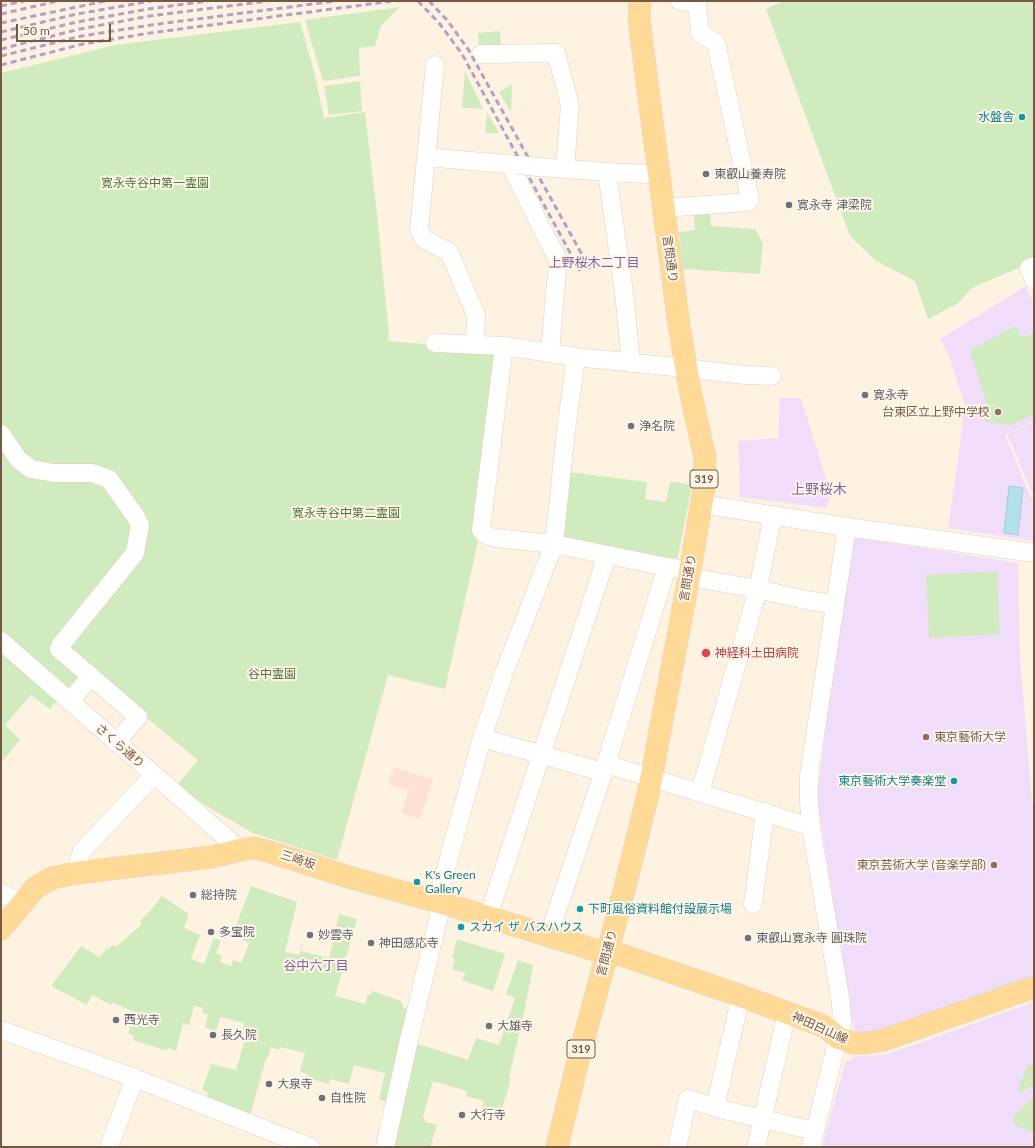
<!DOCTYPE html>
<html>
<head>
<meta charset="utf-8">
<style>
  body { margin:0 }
  #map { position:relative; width:1035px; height:1148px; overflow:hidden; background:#fef3e0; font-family:Lato,sans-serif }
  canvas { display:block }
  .frame { position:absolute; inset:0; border:2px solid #775845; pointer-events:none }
  .scale { position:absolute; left:16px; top:24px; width:95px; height:18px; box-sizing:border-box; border:2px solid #775845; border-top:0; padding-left:5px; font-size:12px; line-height:14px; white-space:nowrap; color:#775845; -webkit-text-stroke:3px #fff6e8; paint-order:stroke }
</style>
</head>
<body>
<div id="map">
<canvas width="1035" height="1148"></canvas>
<div class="frame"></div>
<div class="scale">50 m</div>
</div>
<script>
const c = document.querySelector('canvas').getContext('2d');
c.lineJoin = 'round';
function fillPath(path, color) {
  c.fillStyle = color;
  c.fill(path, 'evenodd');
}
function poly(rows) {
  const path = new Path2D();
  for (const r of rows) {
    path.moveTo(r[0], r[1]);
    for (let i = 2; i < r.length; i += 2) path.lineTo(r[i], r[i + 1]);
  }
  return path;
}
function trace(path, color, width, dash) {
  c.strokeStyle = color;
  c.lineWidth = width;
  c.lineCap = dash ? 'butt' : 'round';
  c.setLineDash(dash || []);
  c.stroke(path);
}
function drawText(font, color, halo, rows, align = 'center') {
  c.font = font + ' Lato,"Noto Sans JP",sans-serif';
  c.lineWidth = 4;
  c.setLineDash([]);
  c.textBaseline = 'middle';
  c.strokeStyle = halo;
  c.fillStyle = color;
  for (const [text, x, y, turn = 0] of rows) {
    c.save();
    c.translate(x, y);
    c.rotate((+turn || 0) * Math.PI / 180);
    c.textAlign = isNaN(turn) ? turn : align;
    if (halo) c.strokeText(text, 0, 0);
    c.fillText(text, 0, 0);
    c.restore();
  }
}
fillPath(poly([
  [394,767,433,780,420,819,401,813,409,790,388,784]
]), '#ffe1d3');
fillPath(poly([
  [1026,286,1034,305,1034,421,1006,434,1006,437,1034,505,1034,541,948,528,960,445,964,403,949,356,940,339],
  [780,398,801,398,830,491,831,497,826,508,740,497,738,441,778,438],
  [1034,422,1034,498,1007,434],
  [853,537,1018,563,1020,657,1032,802,1034,802,1034,976,875,1032,854,1033,817,799,832,676],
  [1034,1002,1034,1147,822,1147,845,1063,856,1056,885,1055]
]), '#f0ddfa');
fillPath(poly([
  [784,1,1034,1,1034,261,972,288,957,304,928,319,915,281,876,261,850,236,766,9],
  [400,7,381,26,375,46,359,48,360,76,323,81,305,20],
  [300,22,314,71,324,118,365,112,378,224,389,335,388,341,497,350,474,535,478,542,445,689,388,675,337,860,253,833,203,804,178,784,198,760,143,715,88,666,50,709,31,695,5,725,20,740,1,763,1,73,115,45],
  [500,31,501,48,479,50,478,33],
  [465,71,483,109,462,108],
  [360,81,362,111,329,115,324,86],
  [512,84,511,112,499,92],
  [487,112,499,133,485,133],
  [710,212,711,226,755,229,763,243,760,274,683,269,679,232,695,230,694,213],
  [1015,326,1020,336,1025,337,1033,333,1034,335,1034,414,1011,425,985,422,986,401,970,351],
  [569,472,647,482,645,499,666,502,670,481,692,485,677,561,562,538],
  [997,571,1000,634,929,638,926,575],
  [251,886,297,902,285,952,299,955,302,943,303,943,301,951,329,958,339,914,357,919,335,996,365,1004,368,994,371,995,372,991,401,1001,401,1004,403,1004,403,1008,411,1010,390,1102,379,1100,385,1073,354,1065,349,1084,330,1079,329,1084,307,1078,308,1074,300,1072,305,1053,280,1047,279,1050,271,1047,268,1058,266,1058,250,1117,208,1101,207,1092,202,1090,211,1064,236,1070,248,1029,243,1028,244,1023,220,1017,216,1031,205,1028,208,1015,202,1013,203,1008,194,1006,189,1025,183,1023,176,1051,168,1048,167,1051,133,1040,134,1036,128,1033,135,1012,113,1003,111,1005,92,995,87,1005,51,986,81,946,100,957,107,948,108,949,114,945,116,947,142,924,140,921,152,909,162,896,189,914,184,928,200,935,191,959,204,964,214,938,221,941,216,953,222,955,220,962,231,966,233,960,241,963,249,943,242,940,244,935,234,931],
  [457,939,505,954,493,991,462,980,465,973,452,969,455,959,452,958],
  [518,960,533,965,533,967,524,1013,509,1077,511,1078,501,1113,482,1108,484,1101,466,1096,467,1091,433,1081,423,1117,426,1122,437,1125,430,1147,391,1147,415,1043,468,1060,476,1038,499,1045,515,998,506,994],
  [1034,1064,1034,1085,1027,1089,1020,1092,1018,1088,1028,1065],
  [1034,1097,1034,1133,1017,1126,1013,1122,1013,1117]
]), '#d0ecbe');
const water = poly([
  [1009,486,1023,488,1018,535,1004,533,1009,486]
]);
fillPath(water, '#b3e0e9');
trace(water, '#99d0db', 1);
const minor = poly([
  [481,54,556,53,570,105,565,169],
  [435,65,419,230,424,239,449,252,476,315,475,345],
  [426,157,517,165],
  [510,164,541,227,558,259,550,353],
  [539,167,607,172],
  [663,208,748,202,750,200,716,43,700,33,697,3,680,1],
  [1034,266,1029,268,1034,279],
  [435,343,504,346,576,357,675,367,745,375,772,376],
  [504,346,481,530,486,535,495,538,554,544,667,567],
  [631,363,624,293,607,172,648,174,658,172],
  [1,434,19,460,31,469,54,473,92,473,109,479,136,517,140,525,135,553,60,646,59,649,138,717,116,743],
  [701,504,847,527,1034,553],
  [689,577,758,589,805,600,834,604],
  [1,641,240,850],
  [70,702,91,676],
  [482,738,603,772],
  [606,764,667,567,680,569],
  [700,793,758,589,773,515],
  [76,873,82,851,154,775],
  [1,893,22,903],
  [437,901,482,738,504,673,554,544,566,430,576,357],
  [753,904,765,812],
  [488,917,607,555],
  [549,935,606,764,811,827],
  [1,1030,135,1078,310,1147],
  [715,1107,741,996],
  [109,1147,135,1078],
  [385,1147,409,1040,442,903],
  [677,1147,688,1099,724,1110,815,1131],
  [756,1147,787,1013],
  [811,1147,842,1022,841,1003,811,827,809,802,809,775,847,527]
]);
const major = poly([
  [1,929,35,888,52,878,76,873,212,857,240,850,253,848,267,851,352,878,449,905,598,951,618,954,642,962,741,996,821,1025,828,1029,838,1038,854,1043,867,1043,884,1040,1034,987],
  [557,1147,579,1057,624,891,649,790,689,577,704,488,705,458,690,390,679,325,648,91,639,19,640,1]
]);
trace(minor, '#e3cfbb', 19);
trace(major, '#ded7d2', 23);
trace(minor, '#fff', 18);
trace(major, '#ffda96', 22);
trace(poly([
  [418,1,439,23,462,54,580,271],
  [429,1,447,20,468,49,590,269],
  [1,6,24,1],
  [1,14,58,1],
  [1,23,105,1],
  [1,32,77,14,151,1],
  [1,40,77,22,148,9,208,1],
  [1,49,80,29,150,16,268,1],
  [1,56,82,36,151,25,336,1],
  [1,65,83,44,150,33,393,1]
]), '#b59ec8', 3, [6, 4]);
const minorBridge = poly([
  [517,165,539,167]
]);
trace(minorBridge, '#e3cfbb', 19, []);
trace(minorBridge, '#fff', 18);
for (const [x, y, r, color] of [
  [1022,117,4,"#0f9aa8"],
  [706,174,4,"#6b7280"],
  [789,205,4,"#6b7280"],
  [865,395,4,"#6b7280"],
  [998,412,4,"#8d6e63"],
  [631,426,4,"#6b7280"],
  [706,653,5,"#e0444e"],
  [926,737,4,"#8d6e63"],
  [954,781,4,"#0f9aa8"],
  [994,865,4,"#8d6e63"],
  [417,882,4,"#0f9aa8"],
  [193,895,4,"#6b7280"],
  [580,909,4,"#0f9aa8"],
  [461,927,4,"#0f9aa8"],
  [211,932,4,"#6b7280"],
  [310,935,4,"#6b7280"],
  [748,938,4,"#6b7280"],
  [371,943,4,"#6b7280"],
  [116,1020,4,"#6b7280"],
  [489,1026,4,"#6b7280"],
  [213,1035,4,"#6b7280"],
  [269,1084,4,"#6b7280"],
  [322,1098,4,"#6b7280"],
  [462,1115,4,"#6b7280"]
]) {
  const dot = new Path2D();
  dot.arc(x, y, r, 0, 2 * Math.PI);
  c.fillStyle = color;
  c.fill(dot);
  trace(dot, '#fff6e8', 1.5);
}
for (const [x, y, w] of [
  [704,479,28],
  [581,1049,28]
]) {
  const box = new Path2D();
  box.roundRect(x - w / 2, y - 9, w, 18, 3);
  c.fillStyle = '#fff6e8';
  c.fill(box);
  trace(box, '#775845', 1);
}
drawText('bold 11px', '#775845', null, [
  ["319",704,479],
  ["319",581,1049]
]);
drawText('12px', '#0d838f', '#fff6e8', [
  ["水盤舎",1014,117,"right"],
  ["東京藝術大学奏楽堂",946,781,"right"],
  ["K's Green",425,875],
  ["Gallery",425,889],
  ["下町風俗資料館付設展示場",588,909],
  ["スカイ ザ バスハウス",469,927]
], 'left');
drawText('12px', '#5b616d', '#fff6e8', [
  ["東叡山養寿院",714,174],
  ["寛永寺 津梁院",797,205],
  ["寛永寺",873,395],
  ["浄名院",639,426],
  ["総持院",201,895],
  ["多宝院",219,932],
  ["妙雲寺",318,935],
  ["東叡山寛永寺 圓珠院",756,938],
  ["神田感応寺",379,943],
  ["西光寺",124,1020],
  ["大雄寺",497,1026],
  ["長久院",221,1035],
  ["大泉寺",277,1084],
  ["自性院",330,1098],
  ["大行寺",470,1115]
], 'left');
drawText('12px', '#4b783a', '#fff6e8', [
  ["寛永寺谷中第一霊園",155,183],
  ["寛永寺谷中第二霊園",346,513],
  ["谷中霊園",272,674]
]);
drawText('12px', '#775845', '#fff6e8', [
  ["言問通り",670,259,82],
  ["言問通り",688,578,-80],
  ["さくら通り",120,746,41],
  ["三崎坂",298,860,18],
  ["言問通り",607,953,-75],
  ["神田白山線",820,1028,24]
]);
drawText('12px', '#785e54', '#fff6e8', [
  ["台東区立上野中学校",990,412],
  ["東京藝術大学",934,737,"left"],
  ["東京芸術大学 (音楽学部)",986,865]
], 'right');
drawText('12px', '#be3a42', '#fff6e8', [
  ["神経科土田病院",715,653]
], 'left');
drawText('13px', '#88609b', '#fff6e8', [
  ["上野桜木二丁目",594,263],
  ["谷中六丁目",316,966]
]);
drawText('14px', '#88609b', '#fff6e8', [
  ["上野桜木",819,489]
]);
</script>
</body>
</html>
